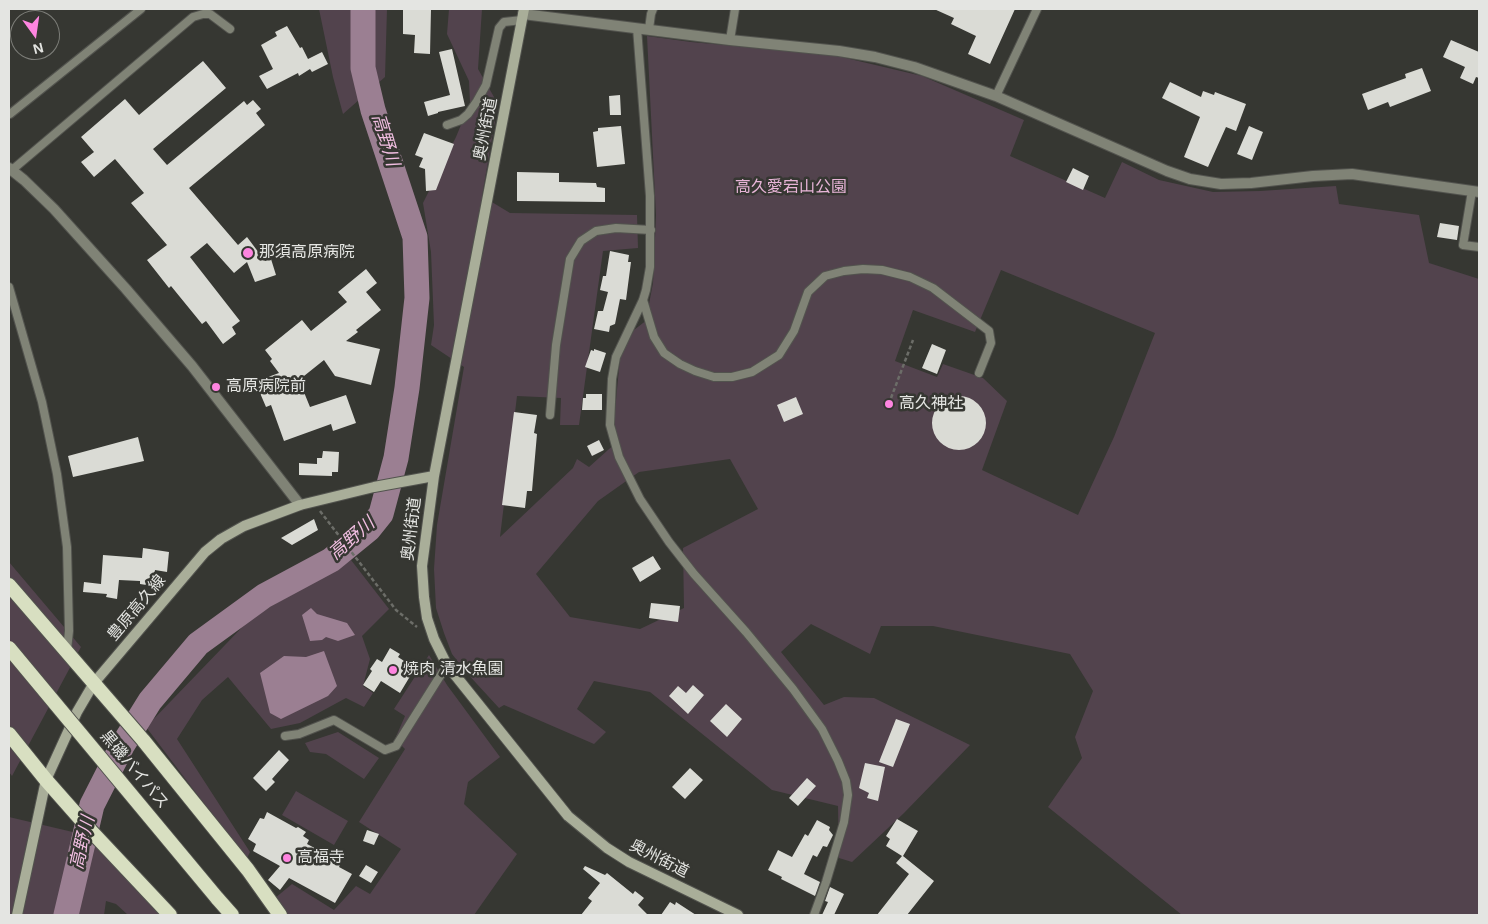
<!DOCTYPE html>
<html>
<head>
<meta charset="utf-8">
<style>
  body { margin:0 }
  #map { position:relative; width:1488px; height:924px; overflow:hidden; background:#363732; font-family:Helvetica,sans-serif }
  canvas { display:block }
  .frame { position:absolute; inset:0; border:10px solid #e4e5e2; pointer-events:none }
  .north { position:absolute; left:10px; top:10px; width:50px; height:50px; box-sizing:border-box; background:#363732; border:1px solid #7c7d78; border-radius:50%; rotate:166deg; font-size:14px; font-weight:700; line-height:20px; text-align:center; color:#e4e5e2 }
  .north::after { content:''; display:block; margin:auto; width:18px; height:22px; background:#fe85e0; clip-path:polygon(50% 0,100% 100%,50% 72%,0 100%) }
</style>
</head>
<body>
<div id="map">
<canvas width="1488" height="924"></canvas>
<div class="frame"></div>
<div class="north">N</div>
</div>
<script>
const c = document.querySelector('canvas').getContext('2d');
c.lineJoin = 'round';
function fillPath(path, color) {
  c.fillStyle = color;
  c.fill(path, 'evenodd');
}
function poly(rows) {
  const path = new Path2D();
  for (const r of rows) {
    if (r.length === 3) {
      path.moveTo(r[0] + r[2], r[1]);
      path.arc(r[0], r[1], r[2], 0, 2 * Math.PI);
      continue;
    }
    path.moveTo(r[0], r[1]);
    for (let i = 2; i < r.length; i += 2) path.lineTo(r[i], r[i + 1]);
  }
  return path;
}
function trace(path, color, width, dash) {
  c.strokeStyle = color;
  c.lineWidth = width;
  c.lineCap = dash ? 'butt' : 'round';
  c.setLineDash(dash || []);
  c.stroke(path);
}
function drawText(font, color, halo, rows, align = 'center') {
  c.font = font + ' Helvetica,"Noto Sans JP",sans-serif';
  c.lineWidth = 5;
  c.setLineDash([]);
  c.textBaseline = 'middle';
  c.strokeStyle = halo;
  c.fillStyle = color;
  for (const [text, x, y, turn = 0] of rows) {
    c.save();
    c.translate(x, y);
    c.rotate((+turn || 0) * Math.PI / 180);
    c.textAlign = isNaN(turn) ? turn : align;
    if (halo) c.strokeText(text, 0, 0);
    c.fillText(text, 0, 0);
    c.restore();
  }
}
fillPath(poly([
  [319,9,387,9,385,77,343,114,333,77],
  [449,9,482,9,478,69,498,104,482,196,510,213,637,215,638,248,603,251,579,425,560,425,561,398,517,396,500,537,573,468,577,459,589,467,618,441,614,421,620,358,634,330,652,316,649,304,653,283,656,215,647,36,691,42,833,55,922,76,1024,120,1010,156,1105,198,1122,162,1159,180,1213,192,1260,191,1336,186,1339,204,1419,215,1429,263,1479,279,1479,915,1182,915,1048,807,1082,758,1075,737,1093,691,1070,654,933,626,881,626,870,654,811,624,781,652,824,705,844,697,874,698,970,745,904,813,852,862,839,858,838,806,772,790,650,692,594,681,577,709,606,732,594,744,504,705,499,708,465,671,452,654,444,633,436,608,434,569,437,525,464,367,431,345,434,325,431,252,423,203,456,137,470,103,469,81,447,34],
  [1001,270,1155,333,1114,437,1078,515,982,470,1007,401,983,378,943,364,937,377,895,361,913,310,975,332],
  [730,459,758,509,683,548,684,608,640,629,570,617,536,574,598,501,639,472],
  [351,560,389,609,362,636,370,659,363,686,373,693,364,707,346,698,300,723,271,729,228,677,202,700,177,739,250,852,247,858,196,793,146,727,251,618],
  [9,562,81,647,12,776,9,772],
  [429,655,447,685,500,757,468,782,464,804,517,854,474,915,288,915,275,898,292,884,334,910,356,886,370,894,401,849,359,822,405,749,395,739,405,716,394,709],
  [338,732,379,758,364,779,326,754,310,752,305,743],
  [296,791,348,821,334,845,282,815],
  [9,817,77,833,95,844,161,915,128,915,116,904,106,901,104,915,9,915]
]), '#52434d');
fillPath(poly([
  [311,608,317,614,347,623,355,635,338,641,326,637,322,640,310,641,302,615],
  [324,651,337,686,328,696,281,719,270,713,260,673,284,656,306,657]
]), '#9b7f92');
trace(poly([
  [66,915,92,805,122,746,150,701,198,644,264,596,331,560,369,529,381,514,396,458,407,388,417,298,415,237,373,110,363,68,363,9]
]), '#9b7f92', 25);
fillPath(poly([
  [403,9,431,9,430,54,414,53,415,35,403,34],
  [934,9,1015,9,990,64,968,54,976,36,951,24,954,18],
  [287,26,300,48,302,47,308,59,322,52,328,64,312,72,310,69,299,76,298,73,267,89,259,76,273,69,261,45,277,36,275,32],
  [1451,40,1479,52,1479,78,1476,77,1473,84,1460,78,1465,67,1443,57],
  [452,49,465,106,438,112,438,113,428,116,424,102,450,95,439,52],
  [203,61,226,88,153,149,167,165,244,101,247,105,253,100,261,109,256,113,265,125,189,188,238,245,247,237,265,261,271,259,276,275,255,282,247,262,234,273,207,243,190,257,240,321,232,327,236,334,223,344,206,321,202,324,171,286,169,288,147,260,167,245,131,203,144,193,115,159,94,177,81,162,94,152,81,137,125,99,139,115],
  [1422,68,1431,91,1390,107,1388,102,1368,110,1362,94,1406,78,1405,74],
  [1170,82,1201,97,1203,91,1214,95,1215,92,1246,104,1236,131,1226,127,1208,167,1184,157,1200,117,1162,98],
  [620,95,621,115,610,115,609,96],
  [621,126,625,164,597,167,593,132,598,131,598,128],
  [1249,126,1263,132,1252,160,1237,154],
  [424,133,454,144,436,190,426,191,425,169,419,167,423,158,415,155],
  [1073,168,1089,176,1083,190,1066,182],
  [517,172,559,173,559,182,596,183,597,187,605,188,605,202,517,201],
  [1440,223,1459,226,1457,240,1437,237],
  [610,251,629,255,628,262,631,262,626,300,620,299,615,324,610,326,609,332,594,329,598,311,603,311,608,292,600,290,603,276,606,276],
  [366,269,377,283,366,292,381,310,356,330,358,332,346,341,380,349,371,385,335,376,324,360,299,380,310,407,346,395,356,423,333,431,331,424,284,441,271,405,266,407,260,393,272,388,268,377,279,373,270,361,272,359,265,350,302,320,311,331,347,302,338,292],
  [932,344,946,350,937,374,922,368],
  [594,349,606,353,600,372,585,367,591,350,594,351],
  [586,394,602,394,602,410,582,410,583,398,586,398],
  [959,423,27],
  [796,397,803,414,784,422,777,405],
  [514,412,537,415,534,433,537,434,532,491,527,491,525,508,502,505],
  [138,437,144,461,73,477,68,456],
  [599,440,604,450,592,456,587,446],
  [323,451,339,452,338,472,332,472,332,476,299,475,299,463,317,464,317,458,322,458],
  [314,519,318,530,292,545,281,538],
  [143,548,169,552,167,572,155,570,153,586,140,584,140,581,119,580,117,599,106,597,107,594,83,592,84,582,101,584,103,555,142,558],
  [653,556,661,569,640,582,632,568],
  [651,603,680,606,678,622,649,618],
  [390,648,400,654,398,657,415,668,400,693,381,681,374,692,363,685,372,671,370,669,377,659,382,662],
  [693,685,704,695,688,714,669,696,678,686,686,693],
  [726,704,742,719,727,737,710,721],
  [896,719,910,724,893,767,879,762],
  [279,750,289,760,272,779,275,782,266,791,253,778],
  [865,763,885,767,878,801,867,798,869,793,859,788],
  [690,768,703,780,685,799,672,787],
  [807,778,816,786,798,806,789,798],
  [267,812,296,828,298,827,306,832,303,836,309,840,307,844,328,855,329,853,342,860,339,867,352,874,335,903,289,878,280,890,268,880,280,866,253,851,256,844,248,839,260,818,264,819],
  [897,819,918,831,903,856,934,881,907,915,877,915,909,874,896,863,902,856,886,846,890,839,886,836],
  [817,820,830,827,829,830,833,835,827,847,823,846,817,857,813,855,804,874,820,882,815,896,781,879,782,877,768,870,778,850,792,857,805,834,808,836],
  [367,830,379,834,374,845,363,841],
  [366,865,378,872,371,883,359,876],
  [585,866,605,875,607,873,633,894,635,891,644,898,638,905,648,915,581,915,592,901,588,898,600,883,583,869],
  [830,887,844,894,834,915,822,915,828,902,825,901],
  [670,902,675,905,676,902,696,915,661,915]
]), '#dadbd5');
const service = poly([
  [637,28,650,196,650,267,646,290,643,300,616,357,612,379,610,425,619,457,640,499,669,542,694,574,746,632,793,689,822,729,838,761,846,781,848,795,844,822,826,882,814,915],
  [649,29,651,14,653,9],
  [730,40,735,9],
  [996,96,1037,9],
  [10,114,141,9],
  [447,125,461,120,468,114,477,101,486,85,499,28,504,22,522,20],
  [12,170,193,17,203,14,210,14,230,29],
  [1472,191,1463,245,1479,247],
  [9,287,42,402,57,474,67,547,69,631,67,650],
  [643,300,654,337,664,353,680,364,695,371,714,377,732,377,752,372,779,355,794,331,808,292,825,276,844,271,863,269,882,270,910,277,933,288,989,331,991,343,979,373],
  [550,415,556,345,570,259,581,241,596,231,616,228,651,230],
  [285,736,299,734,334,720,385,750,396,746,447,665]
]);
const minor = poly([
  [9,168,24,180,54,209,126,289,192,366,300,505]
]);
const tertiary = poly([
  [523,14,730,40,839,51,875,57,914,67,996,96,1167,171,1190,179,1221,184,1251,183,1313,176,1352,174,1479,192]
]);
const secondary = poly([
  [524,9,434,476,422,566,424,597,427,618,434,639,447,665,568,816,607,848,629,862,738,915],
  [17,915,46,780,77,712,94,683,205,552,221,539,244,526,300,505,374,487,434,476]
]);
const trunk = poly([
  [9,585,143,740,248,870,280,915],
  [9,734,46,780,91,831,170,915],
  [217,898,232,915]
]);
trace(service, '#52534e', 10);
trace(minor, '#52534e', 12);
trace(tertiary, '#52534e', 12);
trace(secondary, '#52534e', 12);
trace(trunk, '#52534e', 16);
trace(poly([
  [891,398,913,340],
  [320,511,396,610,417,627]
]), '#6c6d68', 2.5, [4, 2.5]);
trace(service, '#808376', 8);
trace(minor, '#808376', 10);
trace(tertiary, '#808376', 10);
trace(secondary, '#a9ae99', 10);
trace(trunk, '#d8dfc1', 14);
const trunkBridge = poly([
  [9,648,217,898]
]);
trace(trunkBridge, '#52534e', 16, []);
trace(trunkBridge, '#d8dfc1', 14);
for (const [x, y, r, color] of [
  [248,253,6,"#fe85e0"],
  [216,387,5,"#fe85e0"],
  [889,404,5,"#fe85e0"],
  [393,670,5,"#fe85e0"],
  [287,858,5,"#fe85e0"]
]) {
  const dot = new Path2D();
  dot.arc(x, y, r, 0, 2 * Math.PI);
  c.fillStyle = color;
  c.fill(dot);
  trace(dot, '#363732', 2);
}
drawText('16px', '#e4e5e2', '#363732', [
  ["奥州街道",486,129,-79],
  ["奥州街道",412,529,-83],
  ["豊原高久線",137,608,-50],
  ["黒磯バイパス",134,770,50],
  ["奥州街道",659,859,27]
]);
drawText('16px', '#e7b4d7', '#363732', [
  ["高久愛宕山公園",791,188]
]);
drawText('16px', '#e4e5e2', '#363732', [
  ["那須高原病院",259,253],
  ["高原病院前",226,387],
  ["高久神社",899,404],
  ["焼肉 清水魚園",403,670],
  ["高福寺",297,858]
], 'left');
drawText('italic 18px', '#f1bee1', '#363732', [
  ["高野川",385,140,73],
  ["高野川",352,539,-41],
  ["高野川",83,843,-77]
]);
</script>
</body>
</html>
